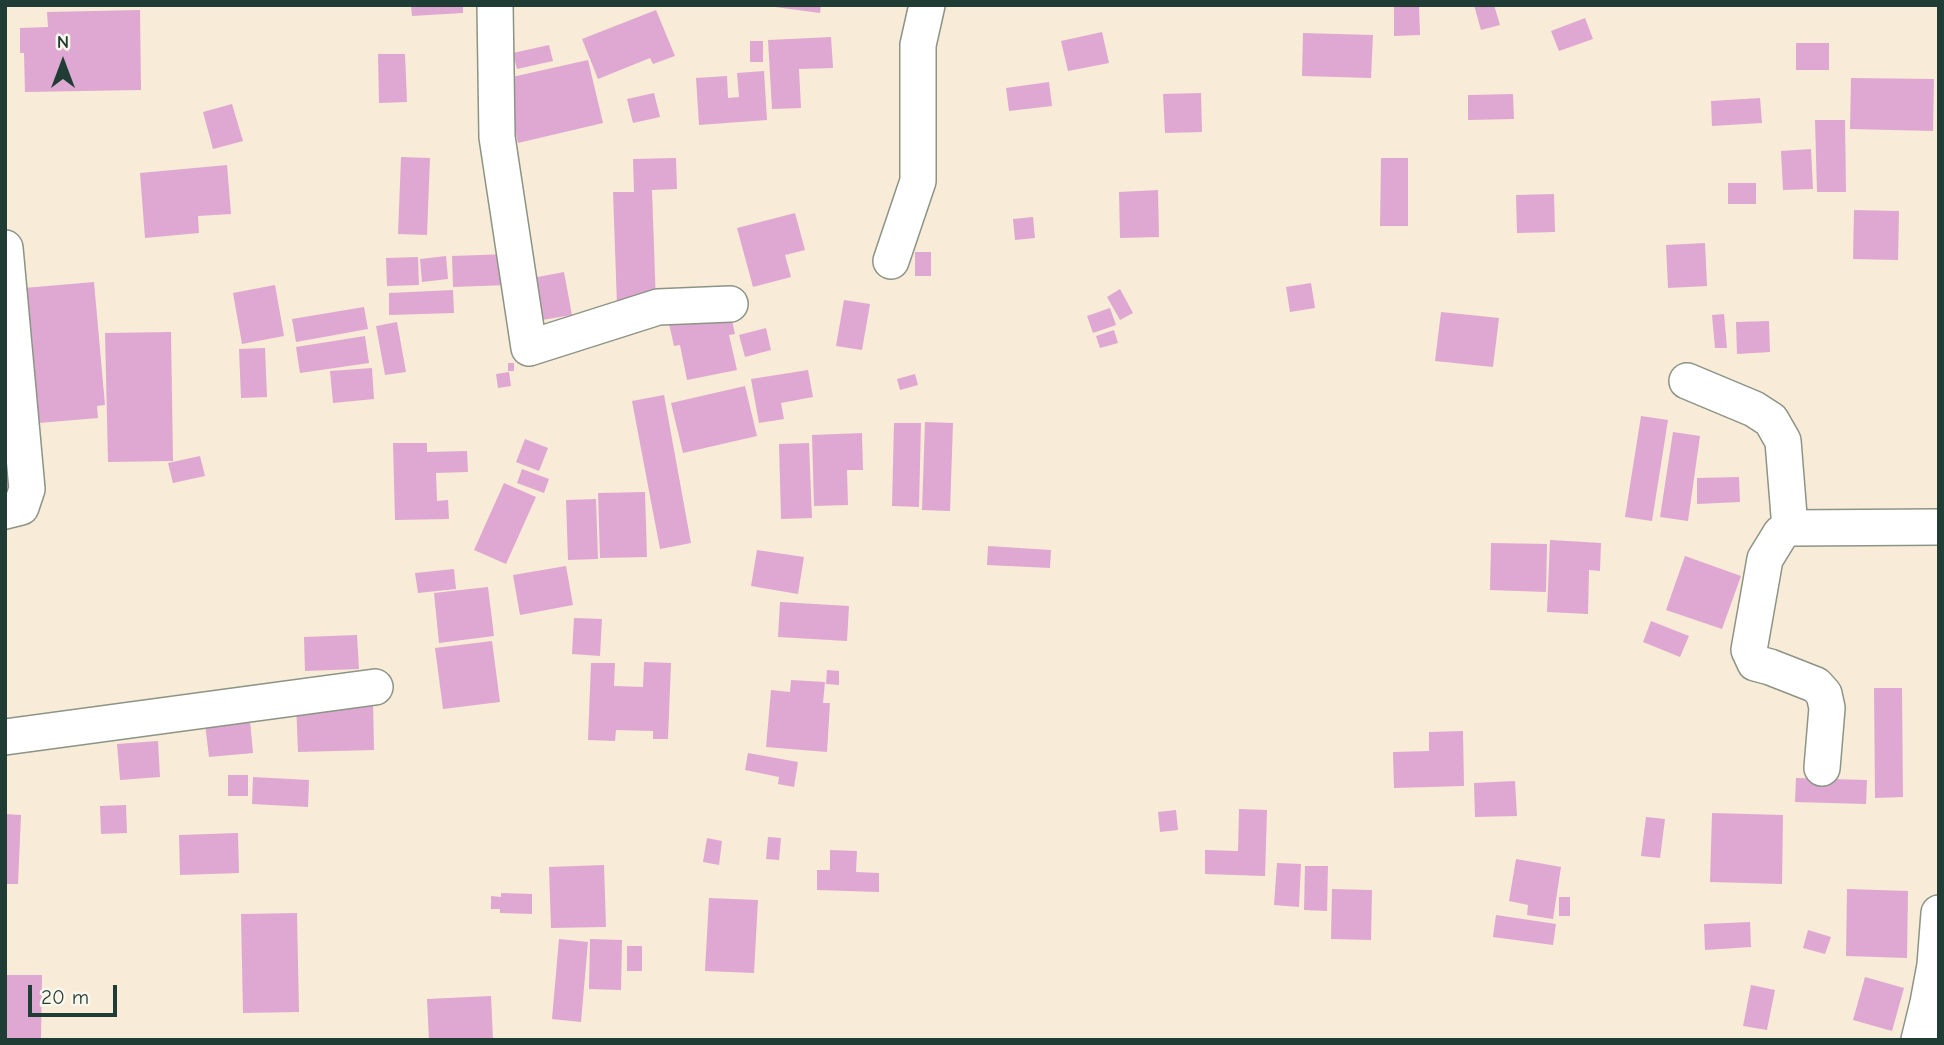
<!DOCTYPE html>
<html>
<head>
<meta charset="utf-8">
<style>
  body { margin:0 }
  #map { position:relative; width:1944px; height:1045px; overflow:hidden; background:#f8ebd7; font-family:"Comic Neue",sans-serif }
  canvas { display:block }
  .frame { position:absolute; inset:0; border:7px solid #1f3d34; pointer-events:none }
  .north { position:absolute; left:28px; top:28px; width:70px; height:70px; -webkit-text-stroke:5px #fbf7ec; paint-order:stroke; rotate:0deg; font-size:19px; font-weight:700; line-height:28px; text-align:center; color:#1f3d34 }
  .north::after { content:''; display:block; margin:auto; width:24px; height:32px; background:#1f3d34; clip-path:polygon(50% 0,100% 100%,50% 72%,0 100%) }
  .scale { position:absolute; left:28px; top:985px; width:89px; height:32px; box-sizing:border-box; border:4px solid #1f3d34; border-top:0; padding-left:9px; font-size:21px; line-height:24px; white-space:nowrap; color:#1f3d34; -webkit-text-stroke:5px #fbf7ec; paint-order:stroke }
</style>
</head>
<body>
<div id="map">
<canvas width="1944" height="1045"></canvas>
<div class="frame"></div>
<div class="north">N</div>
<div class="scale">20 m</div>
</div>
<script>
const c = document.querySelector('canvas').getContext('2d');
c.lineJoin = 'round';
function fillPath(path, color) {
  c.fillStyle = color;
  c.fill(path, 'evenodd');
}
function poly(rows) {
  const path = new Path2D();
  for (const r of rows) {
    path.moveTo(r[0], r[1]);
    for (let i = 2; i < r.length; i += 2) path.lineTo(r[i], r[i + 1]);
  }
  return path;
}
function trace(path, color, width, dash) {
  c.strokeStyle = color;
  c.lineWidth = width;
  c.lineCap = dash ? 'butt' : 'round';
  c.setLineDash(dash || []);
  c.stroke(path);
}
fillPath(poly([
  [411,5,463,5,463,13,412,16],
  [775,5,821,5,820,13,775,7],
  [1394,5,1419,5,1420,35,1394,36],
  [1474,5,1494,5,1500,25,1481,30],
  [140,10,141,90,25,92,24,53,20,53,20,28,48,27,47,12],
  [656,10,675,56,653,64,650,58,598,79,582,39],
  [1585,18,1593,39,1559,51,1551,31],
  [1102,32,1109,63,1068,71,1061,41],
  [1303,33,1373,35,1371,78,1302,76],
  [831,37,833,68,799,69,801,108,772,109,768,40],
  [750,41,763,41,763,62,750,62],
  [1796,43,1829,43,1829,70,1796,70],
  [549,45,553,61,517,69,513,53],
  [378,54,405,54,407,102,379,103],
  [588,60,603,123,518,143,503,79],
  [764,71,767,120,699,125,696,78,727,76,728,98,739,97,737,73],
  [1851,78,1934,79,1933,131,1850,129],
  [1049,82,1052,106,1009,111,1006,88],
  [654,93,660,117,633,123,627,99],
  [1201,93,1202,132,1165,133,1163,94],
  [1513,94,1514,119,1468,120,1468,95],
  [1760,98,1762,123,1712,126,1711,101],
  [232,104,243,141,213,149,203,112],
  [1815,120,1845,120,1846,192,1817,192],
  [1811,149,1813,189,1783,190,1781,151],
  [401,157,430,158,427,235,398,234],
  [676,158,677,189,652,190,656,304,617,305,613,192,634,192,633,159],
  [1381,158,1408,158,1408,226,1380,226],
  [227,165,231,214,198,216,199,233,145,238,140,173],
  [1728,183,1756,183,1756,204,1728,204],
  [1158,190,1159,237,1120,238,1119,192],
  [1554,194,1555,232,1517,233,1516,195],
  [1854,210,1899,211,1898,260,1853,259],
  [795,213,805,250,785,255,791,277,753,287,737,228],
  [1033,217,1035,238,1015,240,1013,219],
  [1705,243,1707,286,1668,288,1666,245],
  [915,252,931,252,931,276,915,276],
  [508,254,509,285,453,287,452,256],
  [446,256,448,279,422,282,420,259],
  [418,257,419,285,387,286,386,258],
  [564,272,572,315,530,322,522,280],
  [94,282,105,405,97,406,98,418,39,423,32,338,28,338,24,288],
  [1311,283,1315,308,1290,312,1286,287],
  [275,285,284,336,242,344,233,293],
  [1120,289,1133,313,1120,320,1107,297],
  [453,290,454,313,389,315,389,293],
  [844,300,870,304,862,350,836,346],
  [729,306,735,334,729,335,737,370,687,380,680,345,674,346,668,319],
  [364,307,368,329,296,342,292,319],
  [1110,308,1116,325,1093,333,1087,316],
  [1441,312,1499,318,1493,367,1435,361],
  [1724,314,1727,348,1715,348,1712,315],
  [1769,321,1770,352,1737,354,1736,322],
  [397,322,406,372,385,375,376,326],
  [766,328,771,350,745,357,739,335],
  [1114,330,1118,343,1100,348,1096,336],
  [171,332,173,461,108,462,105,333],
  [365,336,369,363,300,373,296,347],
  [265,348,267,397,241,398,239,349],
  [508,363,514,363,514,371,508,371],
  [372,368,374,399,333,403,330,371],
  [808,370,813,397,781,403,784,419,759,423,751,379],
  [509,372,511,386,498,388,496,374],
  [915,374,918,385,900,390,897,379],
  [745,386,757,436,683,453,671,403],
  [664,395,691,543,660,549,632,401],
  [1641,416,1668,420,1652,521,1625,517],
  [925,422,953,423,950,511,922,510],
  [894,423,921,423,919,507,892,506],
  [1673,432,1700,436,1688,521,1660,517],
  [862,433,863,470,847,470,848,505,814,506,812,435],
  [5,437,10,493,5,494],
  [525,439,548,448,539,471,516,462],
  [393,443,427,443,427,452,467,451,468,472,436,473,437,501,448,500,449,519,395,520],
  [809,443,812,518,781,519,779,444],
  [200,456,205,476,173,483,168,463],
  [522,469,549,479,544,493,517,483],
  [1739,477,1740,502,1697,504,1697,478],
  [504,483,536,497,506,564,474,550],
  [645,492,647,557,600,558,598,493],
  [596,499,598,559,568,560,566,500],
  [1550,540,1601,543,1600,571,1589,570,1588,614,1547,612],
  [1491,543,1547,544,1546,592,1490,590],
  [988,546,1051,550,1050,568,987,565],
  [757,550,804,557,798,594,751,586],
  [1685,556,1741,576,1722,629,1666,610],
  [566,566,573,605,520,615,513,575],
  [454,569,456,589,418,593,415,573],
  [488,587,494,636,439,643,434,593],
  [780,602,849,606,847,641,778,637],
  [574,618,602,619,600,656,572,654],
  [1651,621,1689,636,1680,657,1643,642],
  [357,635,359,669,305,671,304,637],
  [492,641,500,702,443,709,435,648],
  [644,662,671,663,668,739,653,739,653,731,616,730,615,741,588,740,591,663,615,663,614,686,643,687],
  [827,670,839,671,839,685,826,684],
  [791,680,825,682,823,703,830,703,827,752,766,747,771,690,790,692],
  [1874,688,1902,688,1903,797,1875,798],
  [373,700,374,750,298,752,296,702],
  [250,720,253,753,209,757,205,724],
  [1463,731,1464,786,1394,788,1393,752,1429,751,1429,732],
  [158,741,160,777,120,780,117,744],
  [748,753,798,762,794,787,778,784,779,777,745,770],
  [228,775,248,775,248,796,228,796],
  [253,777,309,780,308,807,252,804],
  [1796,778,1867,780,1866,804,1795,802],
  [1515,781,1517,816,1475,817,1474,783],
  [126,805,127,833,101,834,100,806],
  [1239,809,1267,810,1265,876,1205,874,1205,850,1238,851],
  [1176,810,1178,830,1160,832,1158,812],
  [1712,813,1783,815,1782,884,1710,882],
  [5,814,21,815,18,884,5,884],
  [1646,817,1665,819,1660,858,1641,856],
  [238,833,239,873,180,875,179,835],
  [768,837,781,838,779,860,766,859],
  [707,838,722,841,719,865,703,862],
  [830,850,857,851,856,872,879,873,879,892,817,890,817,870,830,870],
  [1516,859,1561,867,1553,919,1527,915,1528,905,1509,901],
  [1277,863,1301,864,1299,907,1274,905],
  [604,865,606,927,551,928,549,867],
  [1305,866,1328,866,1327,911,1304,910],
  [1332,889,1372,890,1371,940,1331,939],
  [1847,889,1908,891,1907,958,1846,956],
  [501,893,532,894,532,914,500,913,500,909,491,909,491,896,501,897],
  [1559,897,1570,897,1570,916,1559,916],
  [709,898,758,900,754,973,705,971],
  [297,913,299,1012,243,1013,241,914],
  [1496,915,1556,924,1553,945,1493,937],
  [1750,922,1751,947,1705,950,1704,924],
  [1808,930,1831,937,1825,954,1803,948],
  [559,939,588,942,581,1022,552,1019],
  [590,939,622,940,621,990,589,989],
  [627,946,642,946,642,971,627,971],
  [5,975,42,975,41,1040,5,1040],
  [1865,977,1904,988,1892,1031,1853,1020],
  [1751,985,1775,990,1767,1030,1743,1026],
  [491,996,493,1040,429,1040,427,999]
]), '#dfa8d3');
const minor = poly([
  [495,5,497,137,529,348,658,307,730,304],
  [5,248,27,489,21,507,5,511],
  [891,261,918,181,918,45,927,5],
  [1687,381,1754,409,1771,420,1783,441,1790,528],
  [5,737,375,687],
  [1822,768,1827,708,1824,694,1816,685,1770,667,1755,663,1749,650,1765,559,1781,533,1790,528,1939,527],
  [1919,1040,1928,1003,1935,965,1939,913]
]);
trace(minor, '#8c9486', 38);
trace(minor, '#fff', 35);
</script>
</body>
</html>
